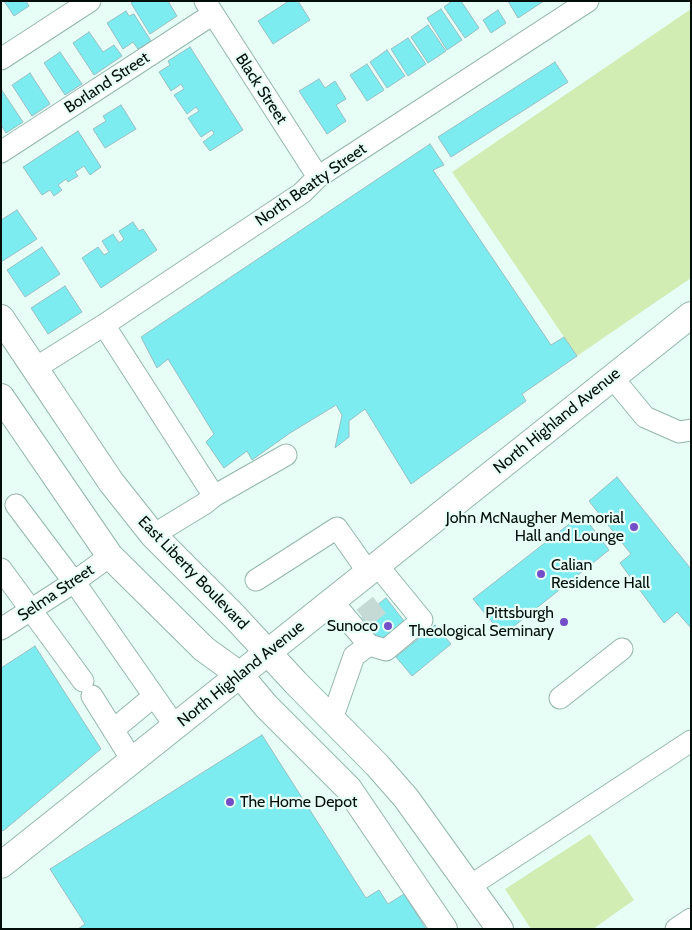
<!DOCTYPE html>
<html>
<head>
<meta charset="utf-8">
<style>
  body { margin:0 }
  #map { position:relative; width:692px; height:930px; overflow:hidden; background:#e7fef7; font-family:Cabin,sans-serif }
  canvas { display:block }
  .frame { position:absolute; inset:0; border:2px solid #030e0b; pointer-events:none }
</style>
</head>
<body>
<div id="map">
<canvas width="692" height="930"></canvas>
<div class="frame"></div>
</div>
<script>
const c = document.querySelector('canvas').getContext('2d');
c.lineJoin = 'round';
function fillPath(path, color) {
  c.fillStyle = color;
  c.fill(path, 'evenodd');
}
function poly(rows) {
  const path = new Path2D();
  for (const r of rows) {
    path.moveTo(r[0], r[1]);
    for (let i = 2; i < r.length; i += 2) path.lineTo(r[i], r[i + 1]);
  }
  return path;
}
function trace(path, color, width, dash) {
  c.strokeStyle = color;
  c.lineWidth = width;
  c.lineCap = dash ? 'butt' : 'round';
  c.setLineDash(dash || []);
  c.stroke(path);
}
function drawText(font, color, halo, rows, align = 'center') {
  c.font = font + ' Cabin,sans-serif';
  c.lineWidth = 4.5;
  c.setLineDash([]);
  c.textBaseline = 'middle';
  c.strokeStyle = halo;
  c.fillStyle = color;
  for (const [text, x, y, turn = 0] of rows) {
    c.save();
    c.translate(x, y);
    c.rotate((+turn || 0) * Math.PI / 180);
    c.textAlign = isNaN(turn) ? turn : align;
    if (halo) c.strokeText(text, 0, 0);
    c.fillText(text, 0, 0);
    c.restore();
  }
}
fillPath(poly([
  [691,9,691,278,577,356,452,172],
  [590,834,634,900,593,929,531,929,505,889]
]), '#d2edb4');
const building = poly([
  [4,1,26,1,29,6,14,16,4,1],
  [134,1,168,1,177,16,150,34,131,3,134,1],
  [289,1,298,1,310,20,273,44,258,21,289,1],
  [452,1,461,1,479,28,465,38,444,7,452,1],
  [508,1,544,1,518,18,508,1],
  [441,9,462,40,447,50,427,18,441,9],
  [498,10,506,23,491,33,483,20,498,10],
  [126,11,129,16,134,14,151,41,138,49,133,42,123,49,107,23,126,11],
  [428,25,446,51,428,63,411,37,428,25],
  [89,32,103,52,114,45,122,56,94,75,73,43,89,32],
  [408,38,426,64,408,76,391,49,408,38],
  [190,47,243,130,210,151,203,142,214,134,212,130,201,137,188,118,199,111,196,107,187,114,174,95,184,89,181,84,171,91,159,72,170,65,168,61,190,47],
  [387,50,405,76,387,88,370,62,387,50],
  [60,52,82,84,65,95,44,63,60,52],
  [555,62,568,82,451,157,438,137,555,62],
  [367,64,384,90,367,101,350,75,367,64],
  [30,73,50,104,32,116,12,85,30,73],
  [319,79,325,88,335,81,346,99,336,105,346,121,327,134,299,91,319,79],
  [1,89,23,122,6,133,1,125,1,89],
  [121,105,136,129,105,148,93,129,106,121,103,116,121,105],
  [78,131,101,167,90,175,84,166,75,172,78,176,68,182,66,179,58,185,62,190,54,196,50,190,42,195,23,167,78,131],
  [430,144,444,165,433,170,551,345,564,337,577,356,522,394,526,401,411,484,365,409,349,421,349,437,335,448,342,415,336,405,290,433,252,460,247,451,224,468,206,442,214,434,168,359,157,368,141,337,430,144],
  [17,210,37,239,1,262,1,220,17,210],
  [133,222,139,231,143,229,157,250,101,288,82,258,98,247,104,255,109,252,102,241,113,234,119,243,124,239,119,231,133,222],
  [42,247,60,274,25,297,7,270,42,247],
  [65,286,82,312,48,334,31,308,65,286],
  [617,477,691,569,691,628,677,612,664,623,620,563,631,554,589,501,617,477],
  [582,514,609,550,503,635,473,599,582,514],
  [386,598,408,626,383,645,362,617,386,598],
  [435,625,451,644,412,676,396,657,435,625],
  [35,646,101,749,3,831,1,829,1,668,35,646],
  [262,735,366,898,379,890,388,904,404,894,426,929,78,929,85,924,50,869,262,735]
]);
fillPath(building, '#7decf1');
trace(building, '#97bfc1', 1);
trace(poly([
  [363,618,387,599]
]), '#c5dad4', 21, [21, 11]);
const minor = poly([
  [205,1,318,177],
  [1,59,90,1],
  [1,152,213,14],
  [104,325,214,496],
  [34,369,104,325,302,193,318,177,588,1],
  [612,377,645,417,679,432,691,430],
  [16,505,80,590,175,726],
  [153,535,204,504,214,496,286,455],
  [1,569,83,681],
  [256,580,267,573,337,528,368,572],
  [1,629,74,582,110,556],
  [369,645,386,650,422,620,377,565],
  [92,696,132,760],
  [560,698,622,649],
  [332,719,354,656,369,645,332,601],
  [113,730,154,696],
  [470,886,691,741],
  [676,929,691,919]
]);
const major = poly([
  [1,318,111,482,153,535,234,616,296,683,377,765,406,798,500,929],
  [1,397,110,556,204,649,240,675,266,706,349,789,444,929],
  [1,865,691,315]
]);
trace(minor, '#93b7ad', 23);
trace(major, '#93b7ad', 28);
trace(minor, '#fff', 21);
trace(major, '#fff', 26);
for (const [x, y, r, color] of [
  [634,527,5,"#744ec7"],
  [541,574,5,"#744ec7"],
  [564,622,5,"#744ec7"],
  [388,626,5,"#744ec7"],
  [230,802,5,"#744ec7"]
]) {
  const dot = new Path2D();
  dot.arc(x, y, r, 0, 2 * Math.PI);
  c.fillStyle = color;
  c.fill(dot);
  trace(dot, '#e7fef7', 2);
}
drawText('16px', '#030e0b', '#e7fef7', [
  ["Borland Street",107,83,-33],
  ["Black Street",261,89,57],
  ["North Beatty Street",311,185,-35],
  ["North Highland Avenue",557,421,-39],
  ["East Liberty Boulevard",193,573,46],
  ["Selma Street",56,593,-34],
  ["North Highland Avenue",241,674,-39]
]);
drawText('16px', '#030e0b', '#e7fef7', [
  ["John McNaugher Memorial",624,518],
  ["Hall and Lounge",624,536],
  ["Calian",551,565,"left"],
  ["Residence Hall",551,583,"left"],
  ["Pittsburgh",554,613],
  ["Theological Seminary",554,631],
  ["Sunoco",378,626],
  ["The Home Depot",240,802,"left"]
], 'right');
</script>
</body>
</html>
